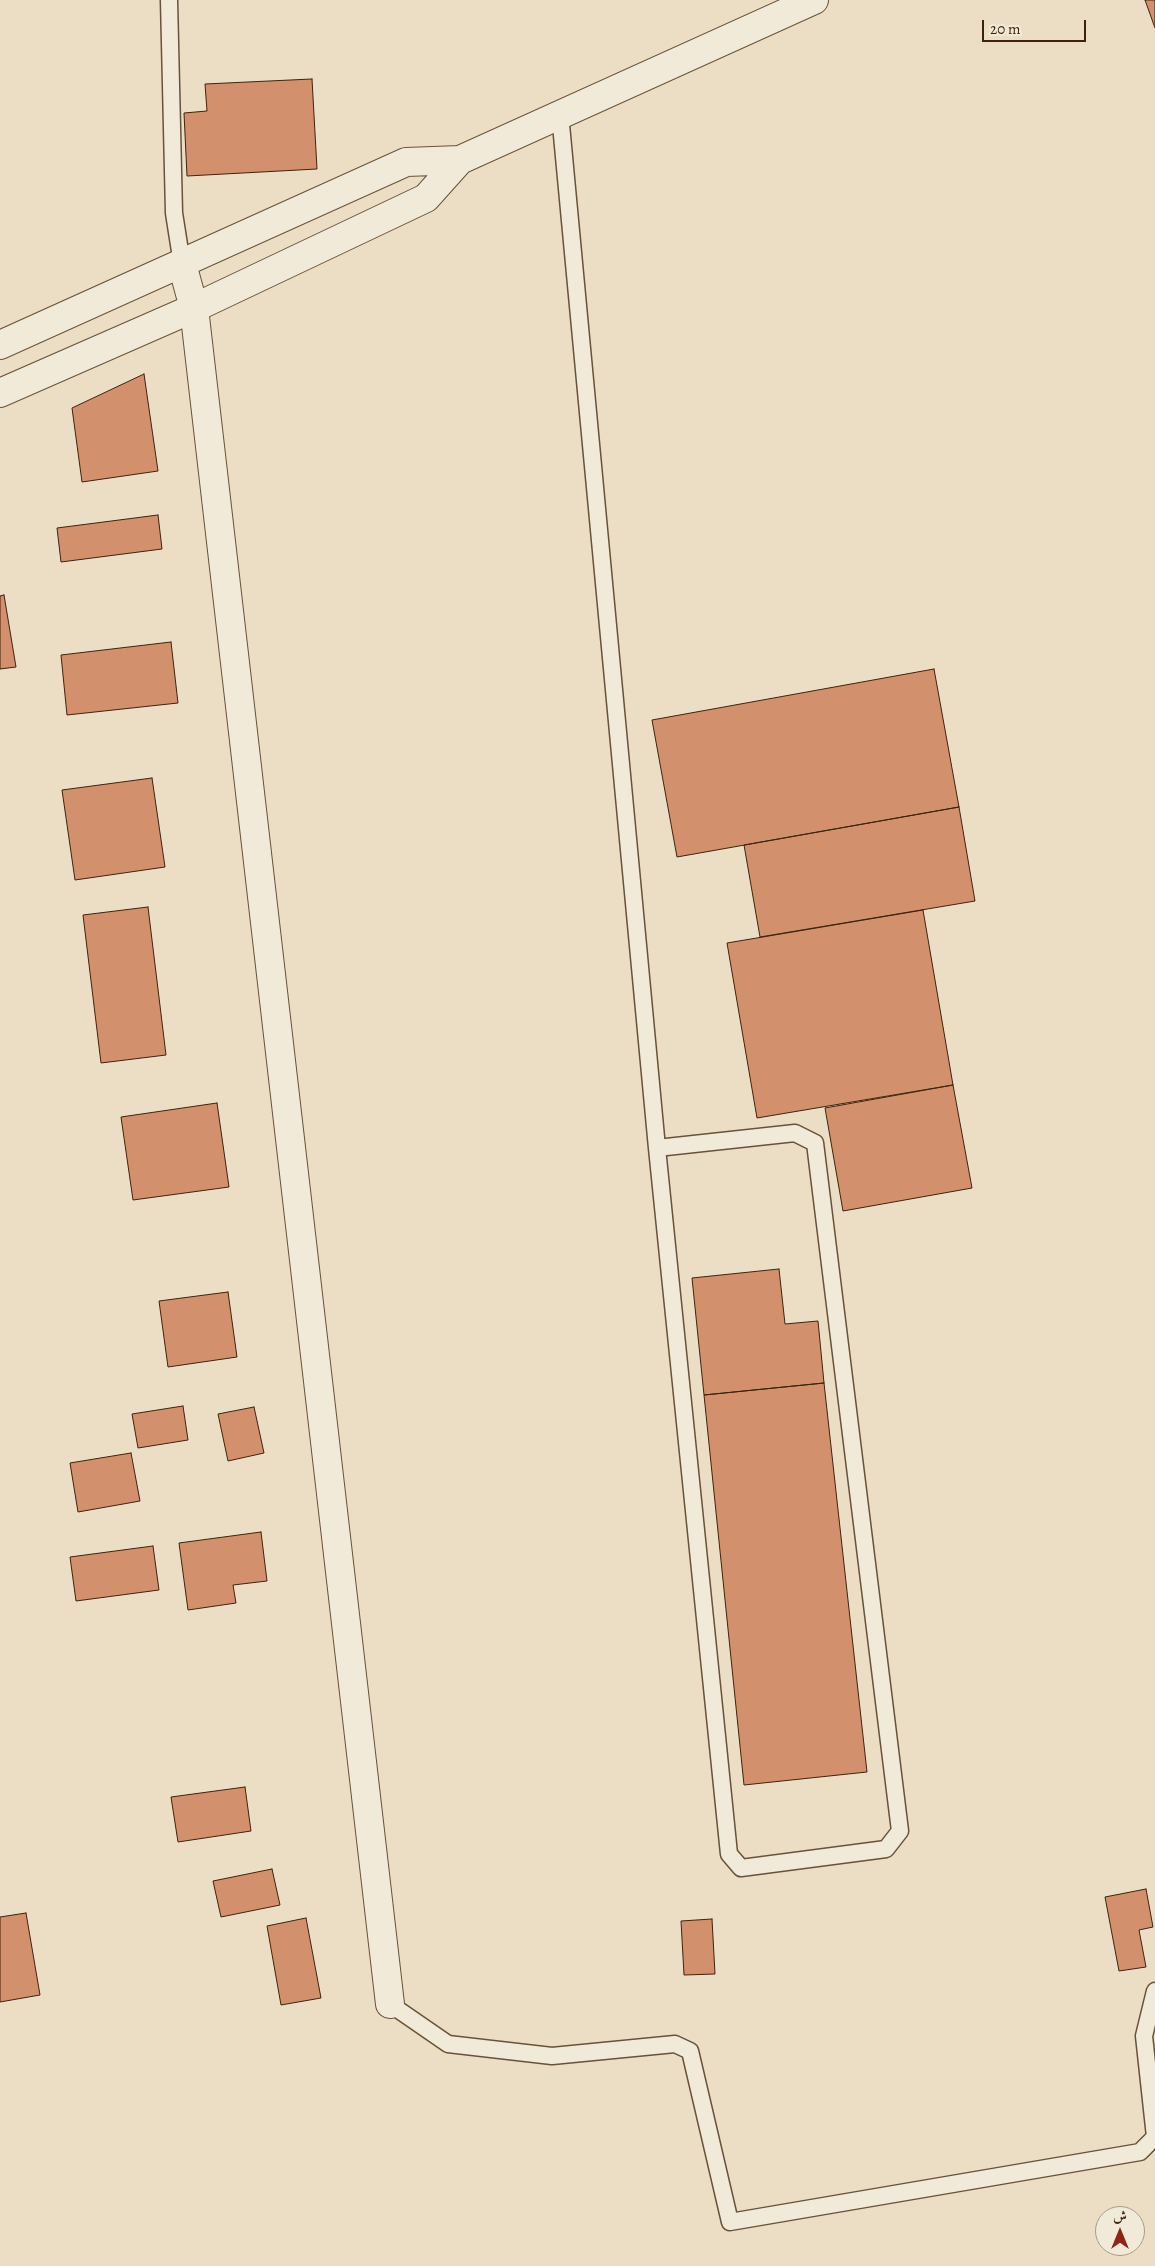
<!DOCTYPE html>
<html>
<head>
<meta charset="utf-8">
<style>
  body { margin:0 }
  #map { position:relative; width:1155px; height:2266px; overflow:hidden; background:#ebdec4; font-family:Alegreya,Amiri,serif }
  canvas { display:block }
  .north { position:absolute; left:1095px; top:2206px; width:50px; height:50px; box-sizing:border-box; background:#f2ead9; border:1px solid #aa9a87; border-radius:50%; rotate:0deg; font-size:14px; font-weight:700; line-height:20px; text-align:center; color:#3d230c }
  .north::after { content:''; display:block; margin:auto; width:18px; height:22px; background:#8f2418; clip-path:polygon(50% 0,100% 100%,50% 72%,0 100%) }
  .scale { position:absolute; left:982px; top:20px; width:104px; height:22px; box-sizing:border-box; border:2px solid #3d230c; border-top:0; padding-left:6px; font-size:15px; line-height:18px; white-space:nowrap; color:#3d230c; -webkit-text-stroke:4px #f2ead9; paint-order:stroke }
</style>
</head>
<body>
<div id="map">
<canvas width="1155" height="2266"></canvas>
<div class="north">ش</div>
<div class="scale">20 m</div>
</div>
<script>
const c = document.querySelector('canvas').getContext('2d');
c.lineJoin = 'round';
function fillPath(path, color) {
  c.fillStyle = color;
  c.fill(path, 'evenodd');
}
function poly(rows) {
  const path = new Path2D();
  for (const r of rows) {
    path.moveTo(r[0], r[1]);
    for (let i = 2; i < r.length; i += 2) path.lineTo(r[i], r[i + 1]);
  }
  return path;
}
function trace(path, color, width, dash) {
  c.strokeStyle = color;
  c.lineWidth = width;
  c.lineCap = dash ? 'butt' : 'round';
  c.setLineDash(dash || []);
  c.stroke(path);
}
const building = poly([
  [1145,0,1155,0,1155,28,1145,0],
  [312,79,317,169,187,176,184,113,207,111,205,84,312,79],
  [144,374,158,471,82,482,72,408,144,374],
  [158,515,162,549,61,562,57,528,158,515],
  [4,595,16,667,0,669,0,596,4,595],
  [171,642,178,703,67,715,61,655,171,642],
  [934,669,959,807,677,857,652,720,934,669],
  [152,778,165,867,75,880,62,790,152,778],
  [959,807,975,901,760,937,744,845,959,807],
  [148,907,166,1055,101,1063,83,915,148,907],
  [923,910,953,1085,757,1118,727,943,923,910],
  [953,1085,972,1188,843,1211,825,1108,953,1085],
  [217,1103,229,1187,133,1200,121,1117,217,1103],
  [779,1269,785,1324,818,1321,824,1383,704,1395,692,1278,779,1269],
  [228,1292,237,1357,168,1367,159,1301,228,1292],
  [824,1383,867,1772,744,1785,704,1395,824,1383],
  [183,1406,188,1440,138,1448,132,1414,183,1406],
  [254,1407,264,1453,228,1461,218,1414,254,1407],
  [131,1453,140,1501,78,1512,70,1463,131,1453],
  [261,1532,267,1581,233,1585,236,1603,188,1610,179,1543,261,1532],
  [153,1546,159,1590,76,1601,70,1557,153,1546],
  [245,1787,251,1831,178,1842,171,1797,245,1787],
  [272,1869,280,1905,221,1917,213,1881,272,1869],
  [1146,1889,1153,1927,1139,1930,1146,1967,1119,1971,1105,1897,1146,1889],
  [26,1913,40,1995,0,2002,0,1917,26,1913],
  [306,1918,321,1998,281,2005,267,1926,306,1918],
  [712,1919,715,1974,684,1975,681,1921,712,1919]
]);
fillPath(building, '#d2906c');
trace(building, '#3d230c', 1);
const service = poly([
  [169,0,174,213,182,264],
  [560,114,657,1148,729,1854,741,1868,886,1849,900,1831,815,1143,795,1133,657,1148],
  [390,2004,448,2044,552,2056,675,2044,690,2051,730,2222,1140,2152,1155,2137,1144,2036,1155,1991]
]);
const minor = poly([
  [182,264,194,308,390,2004]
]);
const tertiary = poly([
  [0,345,406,162,460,160],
  [0,393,194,308,426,198,460,160,814,0]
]);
trace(service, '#68523a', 19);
trace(minor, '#68523a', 30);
trace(tertiary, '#68523a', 30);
trace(service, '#f2ead9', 16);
trace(minor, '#f2ead9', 28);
trace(tertiary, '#f2ead9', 28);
</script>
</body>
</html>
